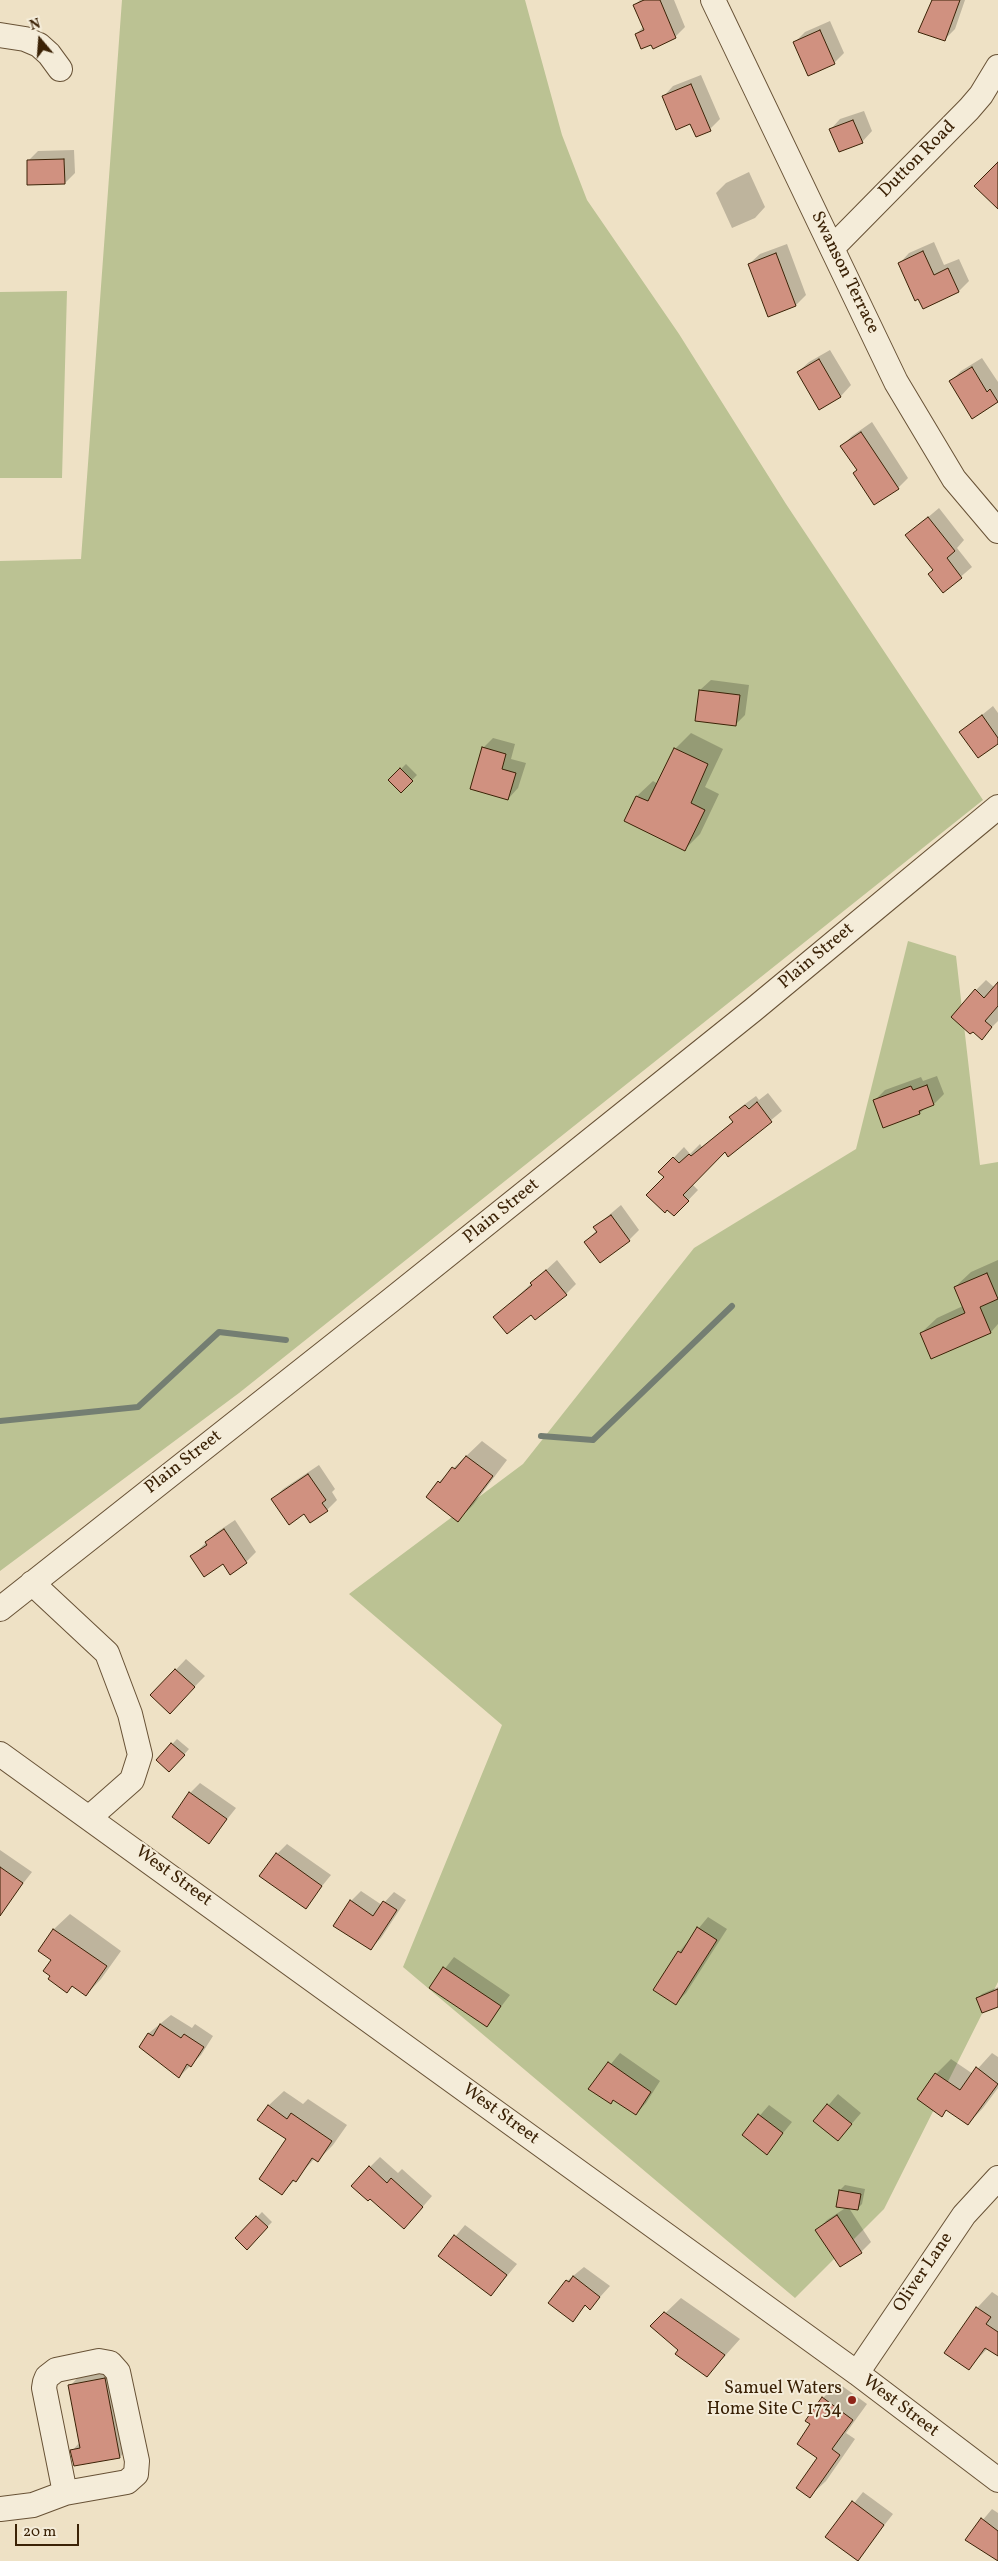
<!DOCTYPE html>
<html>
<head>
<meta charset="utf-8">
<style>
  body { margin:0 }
  #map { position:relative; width:998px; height:2561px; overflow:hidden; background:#eee1c5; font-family:Vollkorn,serif }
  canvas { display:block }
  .north { position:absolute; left:15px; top:15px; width:50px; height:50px; -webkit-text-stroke:4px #f4ecd9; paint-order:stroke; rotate:342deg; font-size:14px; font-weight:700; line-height:20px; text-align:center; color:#3b2206 }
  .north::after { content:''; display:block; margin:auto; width:18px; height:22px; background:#3b2206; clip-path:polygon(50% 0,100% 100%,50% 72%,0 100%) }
  .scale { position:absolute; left:15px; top:2524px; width:64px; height:22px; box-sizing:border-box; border:2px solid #3b2206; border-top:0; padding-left:6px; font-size:15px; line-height:18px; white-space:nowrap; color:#3b2206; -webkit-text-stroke:4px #f4ecd9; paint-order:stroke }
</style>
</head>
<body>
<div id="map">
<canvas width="998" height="2561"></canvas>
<div class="north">N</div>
<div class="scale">20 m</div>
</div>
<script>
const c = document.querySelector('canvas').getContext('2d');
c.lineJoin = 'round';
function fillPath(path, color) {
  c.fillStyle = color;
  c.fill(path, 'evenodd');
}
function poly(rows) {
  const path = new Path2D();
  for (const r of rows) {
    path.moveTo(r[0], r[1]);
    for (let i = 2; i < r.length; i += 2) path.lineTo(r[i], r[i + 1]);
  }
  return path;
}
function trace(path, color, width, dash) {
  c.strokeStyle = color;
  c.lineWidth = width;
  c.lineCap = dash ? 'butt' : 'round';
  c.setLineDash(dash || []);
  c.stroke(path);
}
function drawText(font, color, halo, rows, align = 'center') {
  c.font = font + ' Vollkorn,serif';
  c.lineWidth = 4;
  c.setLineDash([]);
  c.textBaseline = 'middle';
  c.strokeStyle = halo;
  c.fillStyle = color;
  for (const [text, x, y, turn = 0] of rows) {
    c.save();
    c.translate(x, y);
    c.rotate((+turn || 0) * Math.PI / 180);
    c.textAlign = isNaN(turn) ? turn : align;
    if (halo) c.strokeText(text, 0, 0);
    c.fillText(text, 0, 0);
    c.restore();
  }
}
fillPath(poly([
  [122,0,525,0,562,135,587,200,679,334,786,504,983,800,239,1393,0,1571,0,561,81,559],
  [67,291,62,478,0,478,0,292],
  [908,941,956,956,980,1165,998,1162,998,1982,884,2209,795,2298,403,1967,502,1725,349,1594,523,1464,694,1248,856,1149]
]), '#bbc293');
fillPath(poly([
  [640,0,674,0,685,27,675,37,652,43,636,34,644,26,635,5],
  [933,0,965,0,955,29,944,40],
  [830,21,844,53,834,63,794,43,805,32],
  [701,75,720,119,710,129,663,97,673,86],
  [864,111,872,131,862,142,830,130,840,119],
  [74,150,75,173,65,183,28,161,38,151],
  [749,172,765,207,755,218,732,228,716,193,726,183],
  [934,242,944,265,959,259,969,281,959,291,923,307,899,264,909,253],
  [787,244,806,295,796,305,749,264,760,254],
  [830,350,851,385,841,396,820,408,798,372,809,362],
  [982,358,998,382,998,402,973,418,950,382,961,371],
  [872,422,908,478,898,488,858,470,842,446,852,436],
  [939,508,964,540,957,548,972,567,943,592,934,569,907,535],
  [711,680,749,685,745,715,735,725,700,690],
  [993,706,998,713,998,743,961,732],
  [691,733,723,749,705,787,719,794,700,834,685,849,625,820,637,796,653,781,658,784,675,749],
  [493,738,515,744,511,759,526,763,518,788,508,799,483,748],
  [406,764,417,775,401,791,390,780],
  [986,980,995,988,998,984,998,1021,981,1038,973,1030,976,990],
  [937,1076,944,1094,934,1104,926,1107,920,1113,884,1126,875,1100,885,1090,921,1077,923,1081],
  [768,1093,782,1111,729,1155,725,1150,692,1184,698,1190,674,1215,666,1177,660,1172,684,1147,690,1154,700,1144,702,1147,734,1121,731,1118,741,1107,756,1096,759,1100],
  [621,1205,639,1230,629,1240,585,1242,597,1230,595,1227],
  [557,1260,576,1284,566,1294,531,1313,495,1317],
  [998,1260,998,1324,991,1332,932,1357,921,1333,937,1318,963,1306,955,1287,971,1272],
  [482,1441,507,1460,473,1505,458,1520,439,1482],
  [319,1465,335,1489,332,1492,337,1500,327,1510,304,1512,273,1499,283,1489],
  [235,1520,256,1552,246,1562,223,1563,192,1556,217,1532],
  [186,1659,205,1676,170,1712,152,1695],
  [177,1739,189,1749,174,1766,157,1760],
  [200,1783,236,1808,209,1842,190,1793],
  [287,1844,331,1875,305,1907,277,1854],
  [0,1850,32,1872,3,1909,0,1907],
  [361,1891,382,1905,394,1892,406,1900,381,1938,371,1948,351,1901],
  [70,1914,121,1951,101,1979,86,1995,73,1986,67,1991,52,1976,53,1960,39,1950,54,1929],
  [708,1917,727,1929,686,1993,676,2003,654,1990,679,1952],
  [454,1957,510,1995,487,2025,430,1988],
  [998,1987,998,2005,977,1999,982,1994],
  [171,2015,192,2028,195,2024,213,2036,201,2055,179,2077,140,2046,149,2033],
  [620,2053,660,2081,646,2103,636,2114,614,2099,611,2103,590,2089],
  [992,2053,998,2057,998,2088,983,2108,968,2124,947,2109,942,2115,936,2074,951,2059,973,2074],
  [284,2091,303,2104,308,2099,347,2125,333,2145,318,2160,315,2158,282,2194,288,2139,268,2106],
  [838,2094,861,2113,838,2140,815,2121],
  [769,2105,792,2122,767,2153,743,2135],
  [380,2157,398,2173,402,2169,432,2196,414,2217,370,2167],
  [845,2185,865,2189,862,2204,857,2209,849,2208,871,2242,861,2252,840,2266,817,2230,827,2220,847,2207,840,2190],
  [262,2212,272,2222,247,2248,237,2238],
  [465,2225,517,2264,491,2295,439,2256],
  [584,2267,610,2286,590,2308,586,2305,572,2320,567,2281],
  [992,2292,998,2296,998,2349,988,2348,969,2368,977,2308],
  [681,2298,740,2339,707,2376,652,2326],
  [120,2363,135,2441,120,2457,72,2451,80,2442,70,2386,85,2370],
  [838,2383,867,2404,846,2433,855,2439,826,2481,810,2496,819,2458,812,2424,823,2398],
  [863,2492,893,2514,857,2560,827,2537],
  [992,2509,998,2513,998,2561,967,2539]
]), '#0003');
trace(poly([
  [0,1421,138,1407,219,1332,286,1340],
  [541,1436,593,1440,732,1306]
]), '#747e72', 6);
const building = poly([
  [644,0,660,0,676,38,653,49,651,45,641,49,635,34,644,30,633,5,644,0],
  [932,0,960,0,945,41,918,32,932,0],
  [820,30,835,64,808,76,793,42,820,30],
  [691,84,711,131,696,137,690,124,676,130,662,96,691,84],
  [853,120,863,143,839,152,829,129,853,120],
  [64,159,65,184,27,185,27,160,64,159],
  [998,162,998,209,974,186,998,162],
  [923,251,934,275,948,268,959,292,923,309,918,299,915,301,898,263,923,251],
  [776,253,796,306,768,317,748,264,776,253],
  [819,359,841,397,819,410,797,372,819,359],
  [972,367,987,392,990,389,998,402,972,419,949,381,972,367],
  [861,432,899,489,874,505,853,473,857,470,840,446,861,432],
  [928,517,955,551,947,558,962,578,943,593,928,574,933,570,905,535,928,517],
  [699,690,740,695,736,726,695,721,699,690],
  [982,715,998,738,998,744,978,758,959,732,982,715],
  [482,747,506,754,502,769,516,773,508,800,470,789,482,747],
  [674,748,708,764,691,803,705,810,685,851,624,821,636,796,648,801,674,748],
  [400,768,413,781,401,793,388,780,400,768],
  [998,982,998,1006,985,1021,992,1027,982,1040,973,1032,970,1034,951,1017,975,989,984,998,998,982],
  [927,1085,934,1105,919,1111,920,1114,883,1128,873,1100,911,1086,913,1090,927,1085],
  [757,1102,772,1122,728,1157,725,1152,683,1195,689,1201,674,1216,667,1210,665,1213,646,1195,664,1177,658,1172,673,1157,679,1163,689,1154,691,1156,733,1122,729,1117,745,1105,749,1109,757,1102],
  [611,1215,630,1241,600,1263,584,1242,597,1232,593,1227,611,1215],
  [546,1270,567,1295,535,1320,531,1315,507,1334,493,1317,532,1285,530,1283,546,1270],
  [987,1273,998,1299,980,1307,991,1333,931,1359,920,1333,965,1313,954,1287,987,1273],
  [466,1456,493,1476,458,1522,426,1497,438,1481,440,1483,452,1467,455,1469,466,1456],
  [308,1474,326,1500,322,1503,328,1511,310,1523,304,1514,289,1525,271,1499,308,1474],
  [224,1529,247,1563,230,1575,223,1564,204,1577,190,1556,207,1545,205,1542,224,1529],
  [175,1669,195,1687,170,1714,150,1695,175,1669],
  [171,1743,185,1755,169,1772,156,1760,171,1743],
  [189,1792,227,1819,209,1844,172,1817,189,1792],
  [276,1853,322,1886,306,1909,259,1876,276,1853],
  [0,1867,23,1883,0,1916,0,1867],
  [350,1900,373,1916,383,1901,397,1910,371,1950,333,1926,350,1900],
  [697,1927,717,1940,676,2005,653,1990,678,1951,681,1953,697,1927],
  [53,1929,107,1966,86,1996,72,1986,67,1993,48,1979,50,1976,43,1971,51,1960,38,1951,53,1929],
  [443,1967,501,2006,487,2027,429,1988,443,1967],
  [998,1989,998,2007,982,2013,976,1998,998,1989],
  [160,2024,181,2038,184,2034,204,2047,191,2067,187,2064,179,2078,139,2047,148,2033,153,2036,160,2024],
  [608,2062,651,2092,636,2115,613,2100,611,2104,588,2089,608,2062],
  [976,2067,998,2084,968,2125,946,2110,942,2117,917,2099,935,2073,960,2090,976,2067],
  [827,2104,852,2124,838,2141,813,2121,827,2104],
  [268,2105,287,2119,291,2113,332,2141,318,2162,312,2158,296,2182,293,2180,282,2195,259,2179,286,2139,257,2120,268,2105],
  [758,2114,783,2133,767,2155,742,2135,758,2114],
  [369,2166,387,2183,391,2178,423,2207,404,2229,370,2199,368,2201,351,2186,369,2166],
  [839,2190,861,2194,858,2210,836,2207,839,2190],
  [837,2215,862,2253,840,2267,815,2230,837,2215],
  [256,2216,268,2227,247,2250,235,2238,256,2216],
  [454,2235,507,2275,491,2296,438,2256,454,2235],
  [573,2276,600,2297,590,2310,585,2305,573,2322,548,2303,566,2280,569,2282,573,2276],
  [976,2307,991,2317,986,2324,998,2332,998,2356,985,2348,969,2370,944,2353,976,2307],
  [664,2312,725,2355,707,2377,675,2354,678,2350,650,2326,664,2312],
  [105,2378,120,2458,74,2466,70,2450,80,2448,68,2385,105,2378],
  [822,2397,853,2420,832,2449,840,2455,810,2498,796,2488,817,2458,797,2444,810,2424,805,2421,822,2397],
  [852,2501,884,2525,858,2561,825,2537,852,2501],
  [981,2518,998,2531,998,2561,965,2540,981,2518]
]);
fillPath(building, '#d09180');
trace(building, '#3b2206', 1);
const minor = poly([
  [713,0,896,382,954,479,998,531],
  [0,35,25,39,39,45,49,54,60,69],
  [832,248,969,109,981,95,998,67],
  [32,1583,107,1653,130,1714,140,1755,132,1780,90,1817],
  [0,1609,390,1301,753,1010,998,807],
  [0,1754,857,2373,998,2480],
  [857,2373,964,2215,998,2178],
  [0,2509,33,2505,65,2493,127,2482,136,2474,137,2461,118,2372,110,2363,99,2361,56,2370,47,2377,45,2382,44,2388,65,2493]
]);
trace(minor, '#685236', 26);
trace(minor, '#f4ecd9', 24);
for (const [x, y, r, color] of [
  [852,2400,5,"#8f2418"]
]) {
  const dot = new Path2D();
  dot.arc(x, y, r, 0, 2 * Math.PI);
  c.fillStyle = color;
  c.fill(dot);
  trace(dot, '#f4ecd9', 2);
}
drawText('18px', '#3b2206', '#f4ecd9', [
  ["Dutton Road",918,160,-45],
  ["Swanson Terrace",844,273,64],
  ["Plain Street",817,957,-40],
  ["Plain Street",502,1212,-39],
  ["Plain Street",184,1463,-38],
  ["West Street",173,1877,36],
  ["West Street",500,2115,36],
  ["Oliver Lane",924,2273,-56],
  ["West Street",900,2407,37]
]);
drawText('18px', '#3b2206', '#f4ecd9', [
  ["Samuel Waters",842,2390],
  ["Home Site C 1734",842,2411]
], 'right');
</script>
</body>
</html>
